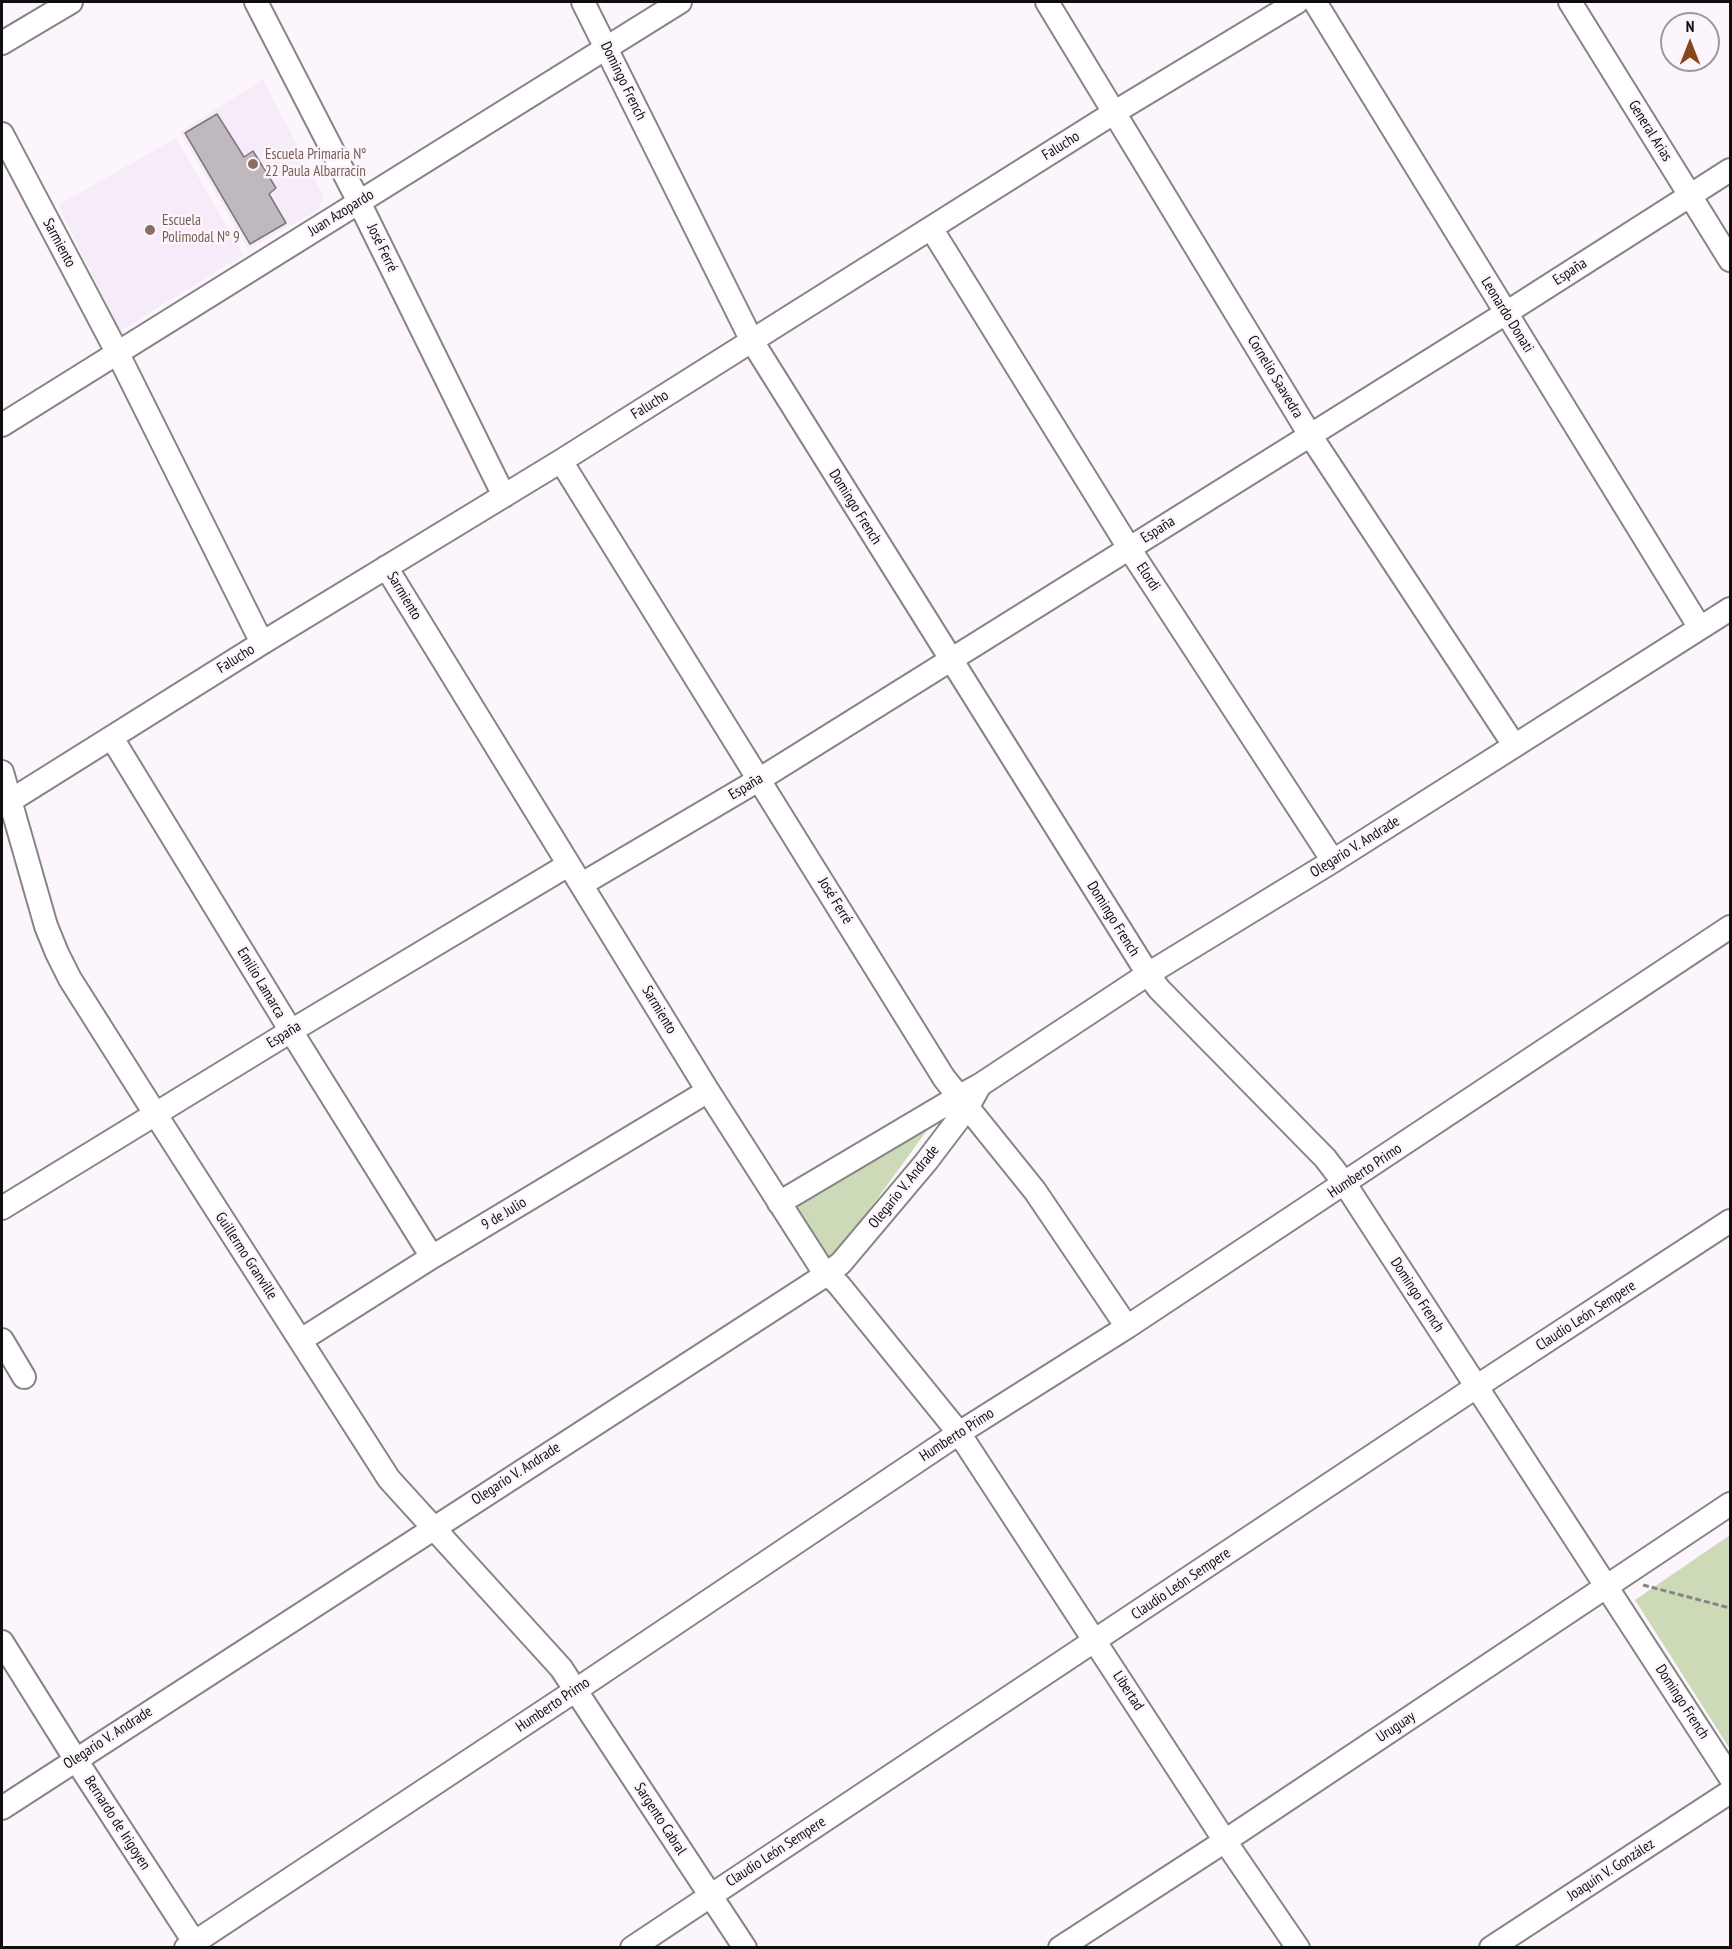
<!DOCTYPE html>
<html>
<head>
<meta charset="utf-8">
<style>
  body { margin:0 }
  #map { position:relative; width:1732px; height:1949px; overflow:hidden; background:#fcf6fc; font-family:"PT Sans Narrow",sans-serif }
  canvas { display:block }
  .frame { position:absolute; inset:0; border:3px solid #100e11; pointer-events:none }
  .north { position:absolute; left:1660px; top:12px; width:60px; height:60px; box-sizing:border-box; background:#fcf6fc; border:2px solid #9e999e; border-radius:50%; rotate:0deg; font-size:16px; font-weight:700; line-height:24px; text-align:center; color:#100e11 }
  .north::after { content:''; display:block; margin:auto; width:21px; height:27px; background:#8a461b; clip-path:polygon(50% 0,100% 100%,50% 72%,0 100%) }
</style>
</head>
<body>
<div id="map">
<canvas width="1732" height="1949"></canvas>
<div class="frame"></div>
<div class="north">N</div>
</div>
<script>
const c = document.querySelector('canvas').getContext('2d');
c.lineJoin = 'round';
function fillPath(path, color) {
  c.fillStyle = color;
  c.fill(path, 'evenodd');
}
function poly(rows) {
  const path = new Path2D();
  for (const r of rows) {
    path.moveTo(r[0], r[1]);
    for (let i = 2; i < r.length; i += 2) path.lineTo(r[i], r[i + 1]);
  }
  return path;
}
function trace(path, color, width, dash) {
  c.strokeStyle = color;
  c.lineWidth = width;
  c.lineCap = dash ? 'butt' : 'round';
  c.setLineDash(dash || []);
  c.stroke(path);
}
function drawText(font, color, halo, rows, align = 'center') {
  c.font = font + ' "PT Sans Narrow",sans-serif';
  c.lineWidth = 5;
  c.setLineDash([]);
  c.textBaseline = 'middle';
  c.strokeStyle = halo;
  c.fillStyle = color;
  for (const [text, x, y, turn = 0] of rows) {
    c.save();
    c.translate(x, y);
    c.rotate((+turn || 0) * Math.PI / 180);
    c.textAlign = isNaN(turn) ? turn : align;
    if (halo) c.strokeText(text, 0, 0);
    c.fillText(text, 0, 0);
    c.restore();
  }
}
fillPath(poly([
  [263,79,323,196,317,211,248,249,180,132],
  [176,138,243,255,120,331,58,205]
]), '#f6ebf8');
fillPath(poly([
  [933,1122,835,1257,823,1258,791,1207],
  [1730,1535,1730,1749,1635,1600]
]), '#ccdab7');
const building = poly([
  [217,114,244,157,253,151,276,188,269,194,286,223,250,244,185,133,217,114]
]);
fillPath(building, '#bfb8be');
trace(building, '#7d767b', 1.5);
const street = poly([
  [256,2,359,202,504,496],
  [583,2,752,341,1148,974,1159,989,1325,1158,1345,1184,1730,1777],
  [1047,2,1310,435,1514,745],
  [1315,2,1700,628],
  [1570,2,1730,260],
  [2,43,71,2],
  [2,134,117,352,262,643],
  [931,228,1129,548,1333,861],
  [2,425,680,2],
  [561,461,944,1078,1035,1191,1127,1327],
  [386,567,708,1091,820,1266,839,1285,959,1433,1225,1841,1298,1948],
  [112,738,291,1031,432,1257],
  [2,772,46,926,57,953,70,979,156,1115,389,1479,561,1668,745,1948],
  [2,806,262,643,561,461,1115,112,1297,2],
  [582,884,760,779,1506,313,1730,170],
  [779,1203,958,1097,980,1085,1148,974,1333,861,1730,609],
  [2,1208,291,1031,568,865],
  [2,1340,24,1377],
  [301,1340,432,1257,708,1091],
  [2,1642,76,1760,198,1948],
  [2,1808,827,1274,841,1263,926,1162,967,1108,980,1085],
  [186,1948,576,1690,959,1433,1127,1327,1730,927],
  [632,1948,1476,1387,1730,1221],
  [1060,1948,1225,1841,1730,1504],
  [1491,1948,1730,1792]
]);
trace(street, '#888389', 26);
trace(poly([
  [1643,1585,1730,1608]
]), '#888489', 3, [6, 3]);
trace(street, '#fff', 22);
for (const [x, y, r, color] of [
  [253,164,6,"#8d6e63"],
  [150,230,6,"#8d6e63"]
]) {
  const dot = new Path2D();
  dot.arc(x, y, r, 0, 2 * Math.PI);
  c.fillStyle = color;
  c.fill(dot);
  trace(dot, '#fcf6fc', 2);
}
drawText('15px', '#100e11', '#fcf6fc', [
  ["Domingo French",623,81,64],
  ["General Arias",1650,131,58],
  ["Falucho",1061,146,-32],
  ["Juan Azopardo",341,213,-32],
  ["Sarmiento",59,243,62],
  ["José Ferré",382,248,64],
  ["España",1570,272,-33],
  ["Leonardo Donati",1507,315,58],
  ["Cornelio Saavedra",1275,377,59],
  ["Falucho",650,405,-32],
  ["Domingo French",855,507,58],
  ["España",1158,530,-32],
  ["Elordi",1148,577,57],
  ["Sarmiento",404,596,59],
  ["Falucho",236,659,-32],
  ["España",746,787,-31],
  ["Olegario V. Andrade",1355,847,-32],
  ["José Ferré",835,901,58],
  ["Domingo French",1113,919,58],
  ["Emilio Lamarca",261,983,59],
  ["Sarmiento",659,1010,59],
  ["España",284,1035,-32],
  ["Humberto Primo",1365,1171,-34],
  ["Olegario V. Andrade",904,1187,-51],
  ["9 de Julio",504,1214,-31],
  ["Guillermo Granville",246,1256,57],
  ["Domingo French",1417,1295,57],
  ["Claudio León Sempere",1586,1316,-33],
  ["Humberto Primo",957,1435,-33],
  ["Olegario V. Andrade",516,1474,-33],
  ["Claudio León Sempere",1181,1584,-34],
  ["Libertad",1128,1691,57],
  ["Domingo French",1682,1702,57],
  ["Humberto Primo",553,1705,-34],
  ["Uruguay",1396,1727,-34],
  ["Olegario V. Andrade",108,1738,-33],
  ["Sargento Cabral",660,1819,57],
  ["Bernardo de Irigoyen",117,1823,57],
  ["Claudio León Sempere",776,1852,-33],
  ["Joaquín V. González",1611,1870,-33]
]);
drawText('15px', '#785e54', '#fcf6fc', [
  ["Escuela Primaria Nº",265,155],
  ["22 Paula Albarracín",265,172],
  ["Escuela",162,221],
  ["Polimodal Nº 9",162,238]
], 'left');
</script>
</body>
</html>
